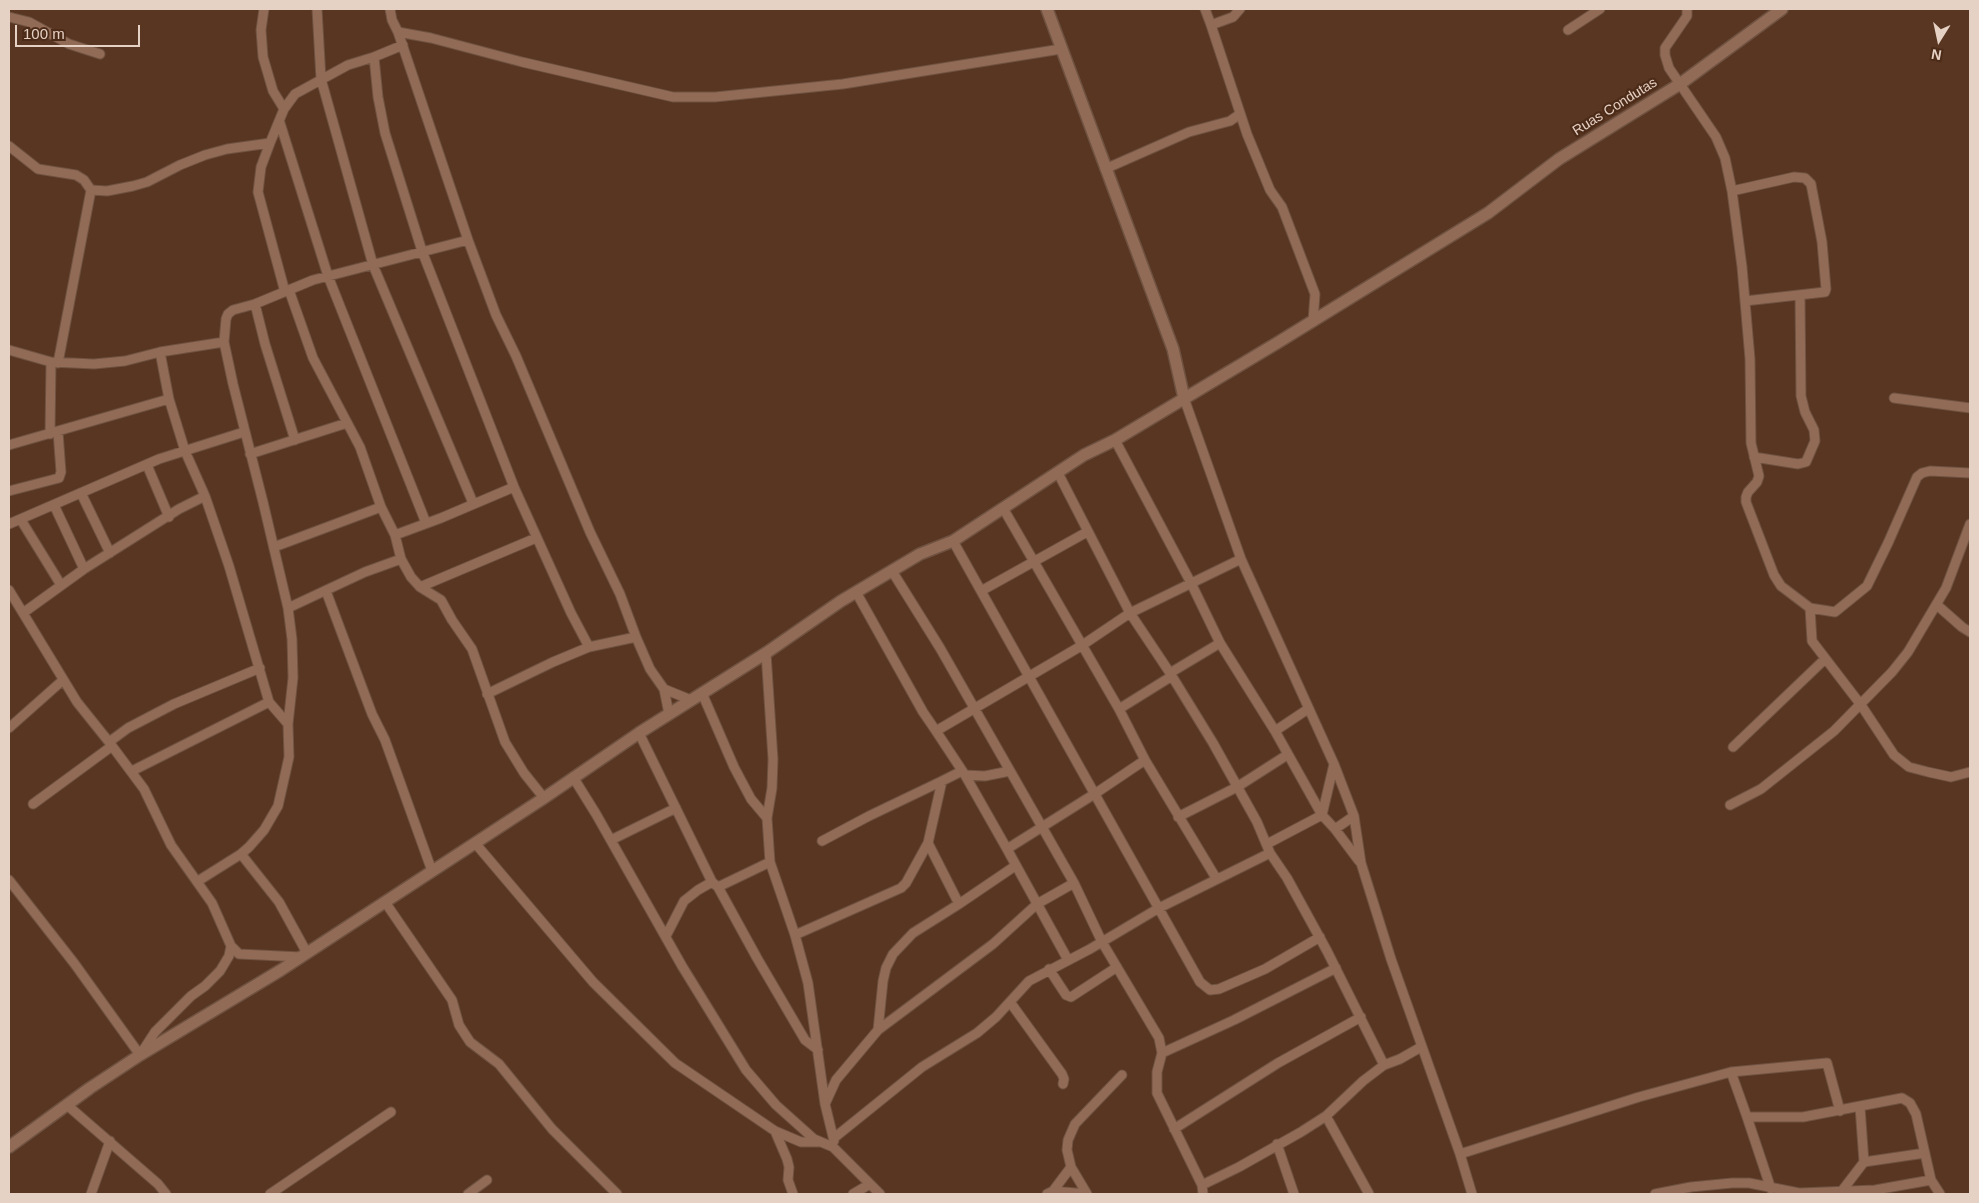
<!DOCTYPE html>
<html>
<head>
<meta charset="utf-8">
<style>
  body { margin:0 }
  #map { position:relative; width:1979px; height:1203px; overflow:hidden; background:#583622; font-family:Helvetica,sans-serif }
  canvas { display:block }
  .frame { position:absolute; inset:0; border:10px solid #e6d1c5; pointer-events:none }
  .north { position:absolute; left:1914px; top:15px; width:50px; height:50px; -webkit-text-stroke:4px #4c2b18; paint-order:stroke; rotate:190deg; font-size:14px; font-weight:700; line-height:20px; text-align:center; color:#e6d1c5 }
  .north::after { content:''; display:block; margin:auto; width:18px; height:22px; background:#e6d1c5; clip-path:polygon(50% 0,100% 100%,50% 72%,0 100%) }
  .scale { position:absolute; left:15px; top:25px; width:125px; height:22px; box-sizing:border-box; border:2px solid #e6d1c5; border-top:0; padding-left:6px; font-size:15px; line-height:18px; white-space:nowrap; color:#e6d1c5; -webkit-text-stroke:4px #4c2b18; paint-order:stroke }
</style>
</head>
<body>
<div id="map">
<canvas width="1979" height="1203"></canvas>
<div class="frame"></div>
<div class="north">N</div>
<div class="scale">100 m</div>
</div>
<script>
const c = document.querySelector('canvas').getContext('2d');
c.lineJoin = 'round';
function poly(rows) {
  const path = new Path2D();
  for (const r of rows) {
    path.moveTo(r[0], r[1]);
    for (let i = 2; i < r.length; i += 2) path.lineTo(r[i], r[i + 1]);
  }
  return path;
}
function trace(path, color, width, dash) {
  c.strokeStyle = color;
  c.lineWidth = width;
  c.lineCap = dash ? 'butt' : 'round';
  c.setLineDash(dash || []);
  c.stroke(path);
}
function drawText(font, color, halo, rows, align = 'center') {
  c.font = font + ' Helvetica,sans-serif';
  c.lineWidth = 4.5;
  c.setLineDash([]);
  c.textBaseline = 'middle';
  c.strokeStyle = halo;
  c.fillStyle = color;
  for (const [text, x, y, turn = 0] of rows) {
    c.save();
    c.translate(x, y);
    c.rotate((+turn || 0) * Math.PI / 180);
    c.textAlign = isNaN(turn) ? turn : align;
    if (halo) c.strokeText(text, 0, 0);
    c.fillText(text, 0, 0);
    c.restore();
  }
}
const minor = poly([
  [264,9,261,30,263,57,273,91,284,109],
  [317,9,321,79,373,265,473,503],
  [390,9,392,20,398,32,431,38,522,62,673,97,715,97,843,84,1061,49],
  [1205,9,1211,25],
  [1240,9,1233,17,1211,25,1247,134,1270,190,1282,207,1315,294,1313,322],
  [1687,9,1687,16,1665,48,1665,55,1669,68,1716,137,1725,158,1732,191,1742,267,1750,359,1751,443,1759,476,1757,482,1748,492,1746,497,1746,502,1774,575,1781,586,1810,608,1812,641,1861,705,1894,755,1909,767,1928,772,1951,777,1970,772],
  [9,17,29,22,69,44,100,54],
  [1568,30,1600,9],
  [374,57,378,97,385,133,422,251,514,487],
  [280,123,328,276,426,523],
  [270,143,261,167,258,192,285,292],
  [9,146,38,169,76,175,84,180,91,190,107,191,133,186,147,182,180,165,205,155,227,149,270,143,284,109,295,94,348,65,374,57,403,45],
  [1105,169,1189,132,1230,121,1240,114],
  [1732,191,1794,177,1805,178,1811,184,1822,242,1826,289,1825,292,1745,301],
  [468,240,496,315,516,356,590,532,620,594,636,637],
  [289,290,313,358,360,447,381,507],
  [255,304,265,344,295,440],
  [9,350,51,362,94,364,125,361,160,352,224,342],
  [160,352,169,399],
  [58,363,91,190],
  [1184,398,1241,559,1334,764,1354,816,1361,863,1391,959,1460,1154,1472,1194],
  [1894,398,1970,408],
  [50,434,51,362],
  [1115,440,1191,583,1220,643,1275,731,1322,815,1335,829,1359,861],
  [9,445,169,399,185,451,205,496,229,566,269,702,288,724],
  [250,454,347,423],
  [1754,457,1798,464,1806,462,1815,441,1814,430,1805,412,1801,396,1800,296],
  [147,465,169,517],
  [1058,473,1130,613,1170,673,1213,743,1257,822,1270,853,1287,878,1327,951,1384,1065],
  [9,491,59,478,61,472,58,432],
  [81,493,110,553],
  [54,505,84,569],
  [1003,508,1119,709,1145,760,1216,878],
  [21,520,61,585],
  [9,524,159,459,244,432],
  [395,535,401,559,411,577,420,587,441,600,452,620,472,649,505,742,524,773,544,798],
  [953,541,1200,982,1210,990,1219,989,1265,969,1320,937],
  [274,547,381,507,395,535,441,518,514,487,571,613,589,647,636,637,650,669,664,689,669,714],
  [892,571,940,648,1074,883,1102,942,1159,1038,1162,1053,1157,1072,1157,1093,1202,1185,1203,1194],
  [420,587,536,538],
  [9,590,77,702,109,742,144,789,171,845,212,903,231,946,229,956,220,971,205,986,191,996,155,1032,140,1055,74,963,9,880],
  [326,591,372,714,385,740,432,871],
  [981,591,1087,532],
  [856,592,923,712,936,731,1081,646,1130,613,1241,559],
  [1937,605,1962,627,1970,632],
  [288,608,365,572,401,559],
  [1810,608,1835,612,1867,586,1888,543,1917,477,1922,473,1930,471,1970,473],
  [23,613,84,569,179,509,205,496],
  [766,653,773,759,772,788,767,818,770,862,795,935,808,983,825,1104,834,1141],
  [1170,673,1220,643],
  [664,689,691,700],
  [702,693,734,767,751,799,767,818],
  [487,694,553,662,589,647],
  [1119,709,1172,676],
  [9,728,63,680],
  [936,731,965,775,1007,849],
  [1275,731,1308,709],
  [639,733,712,882,718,887,757,958,805,1040,818,1050],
  [109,742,128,728,174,704,260,668],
  [1733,747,1825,659],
  [132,771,269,702],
  [965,775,985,776,1010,771],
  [573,777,596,814,682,966,746,1070,776,1105,814,1139,821,1142],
  [33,804,112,746],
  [1730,805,1761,789,1834,731,1892,672,1908,652,1946,588,1970,524],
  [1178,817,1237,787,1287,755],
  [1335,829,1354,816],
  [611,840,676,808],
  [822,841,869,816,942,781],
  [475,843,593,982,675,1063,775,1131,801,1142,821,1142,833,1147,880,1194],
  [1267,844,1322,815,1334,764],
  [241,854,279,902,307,953],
  [198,881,241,854,249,847,264,830,278,806,289,757,288,724,293,678,292,639,288,608,263,502,233,384,224,342,226,319,228,314,233,310,255,304,313,280,468,240,398,32],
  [718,887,770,862],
  [385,902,452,1000,459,1025,470,1042,499,1064,552,1129,617,1194],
  [959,904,928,843,942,781,962,771],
  [795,935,901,888,906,883,928,843],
  [666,936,684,901,698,890,712,882],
  [231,946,239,954,301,957],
  [1068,960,1007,849,1096,793,1145,760],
  [1049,969,1066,995,1071,997,1117,967],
  [1010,1002,1062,1074,1064,1079,1063,1084],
  [878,1030,883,981,886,968,893,954,913,933,959,904,1015,866],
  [1162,1053,1234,1020,1336,968],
  [1731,1072,1827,1063,1840,1111],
  [825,1104,836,1080,878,1030,993,944,1037,904,1074,883],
  [67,1105,158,1184,166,1194],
  [1326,1116,1369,1194],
  [1747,1117,1771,1189],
  [1174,1129,1278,1063,1361,1017],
  [775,1131,787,1159,789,1167,788,1180,793,1194],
  [834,1138,922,1067,977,1033,996,1017,1029,981,1090,949,1159,908,1270,853],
  [1277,1144,1294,1194],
  [1460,1154,1639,1097,1731,1072,1747,1117,1803,1117,1902,1098,1910,1103,1916,1114,1931,1180],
  [1864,1162,1925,1153],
  [1202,1185,1239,1167,1301,1132,1326,1116,1363,1081,1384,1065,1400,1059,1421,1047],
  [1053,1191,1087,1194],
  [1841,1192,1864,1162,1860,1107],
  [91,1194,110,1141],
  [270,1194,391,1112],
  [468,1194,487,1180],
  [853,1194,870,1184],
  [1047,1194,1053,1191,1071,1167],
  [1087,1194,1071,1167,1067,1150,1068,1140,1075,1124,1122,1075],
  [1655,1194,1691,1187,1732,1183,1749,1183,1799,1193,1875,1190,1931,1180,1940,1194]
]);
const tertiary = poly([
  [1047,9,1173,349,1184,398],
  [9,1147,90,1088,140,1055,281,970,544,798,639,733,766,653,841,601,920,554,953,541,1084,455,1115,440,1277,343,1488,213,1559,159,1680,84,1782,9]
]);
trace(minor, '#6f5241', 11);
trace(tertiary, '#6f5241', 14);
trace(minor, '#916b56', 9);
trace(tertiary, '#916b56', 11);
drawText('14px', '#e6d1c5', '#4c2b18', [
  ["Ruas Condutas",1615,107,-32]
]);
</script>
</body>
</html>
